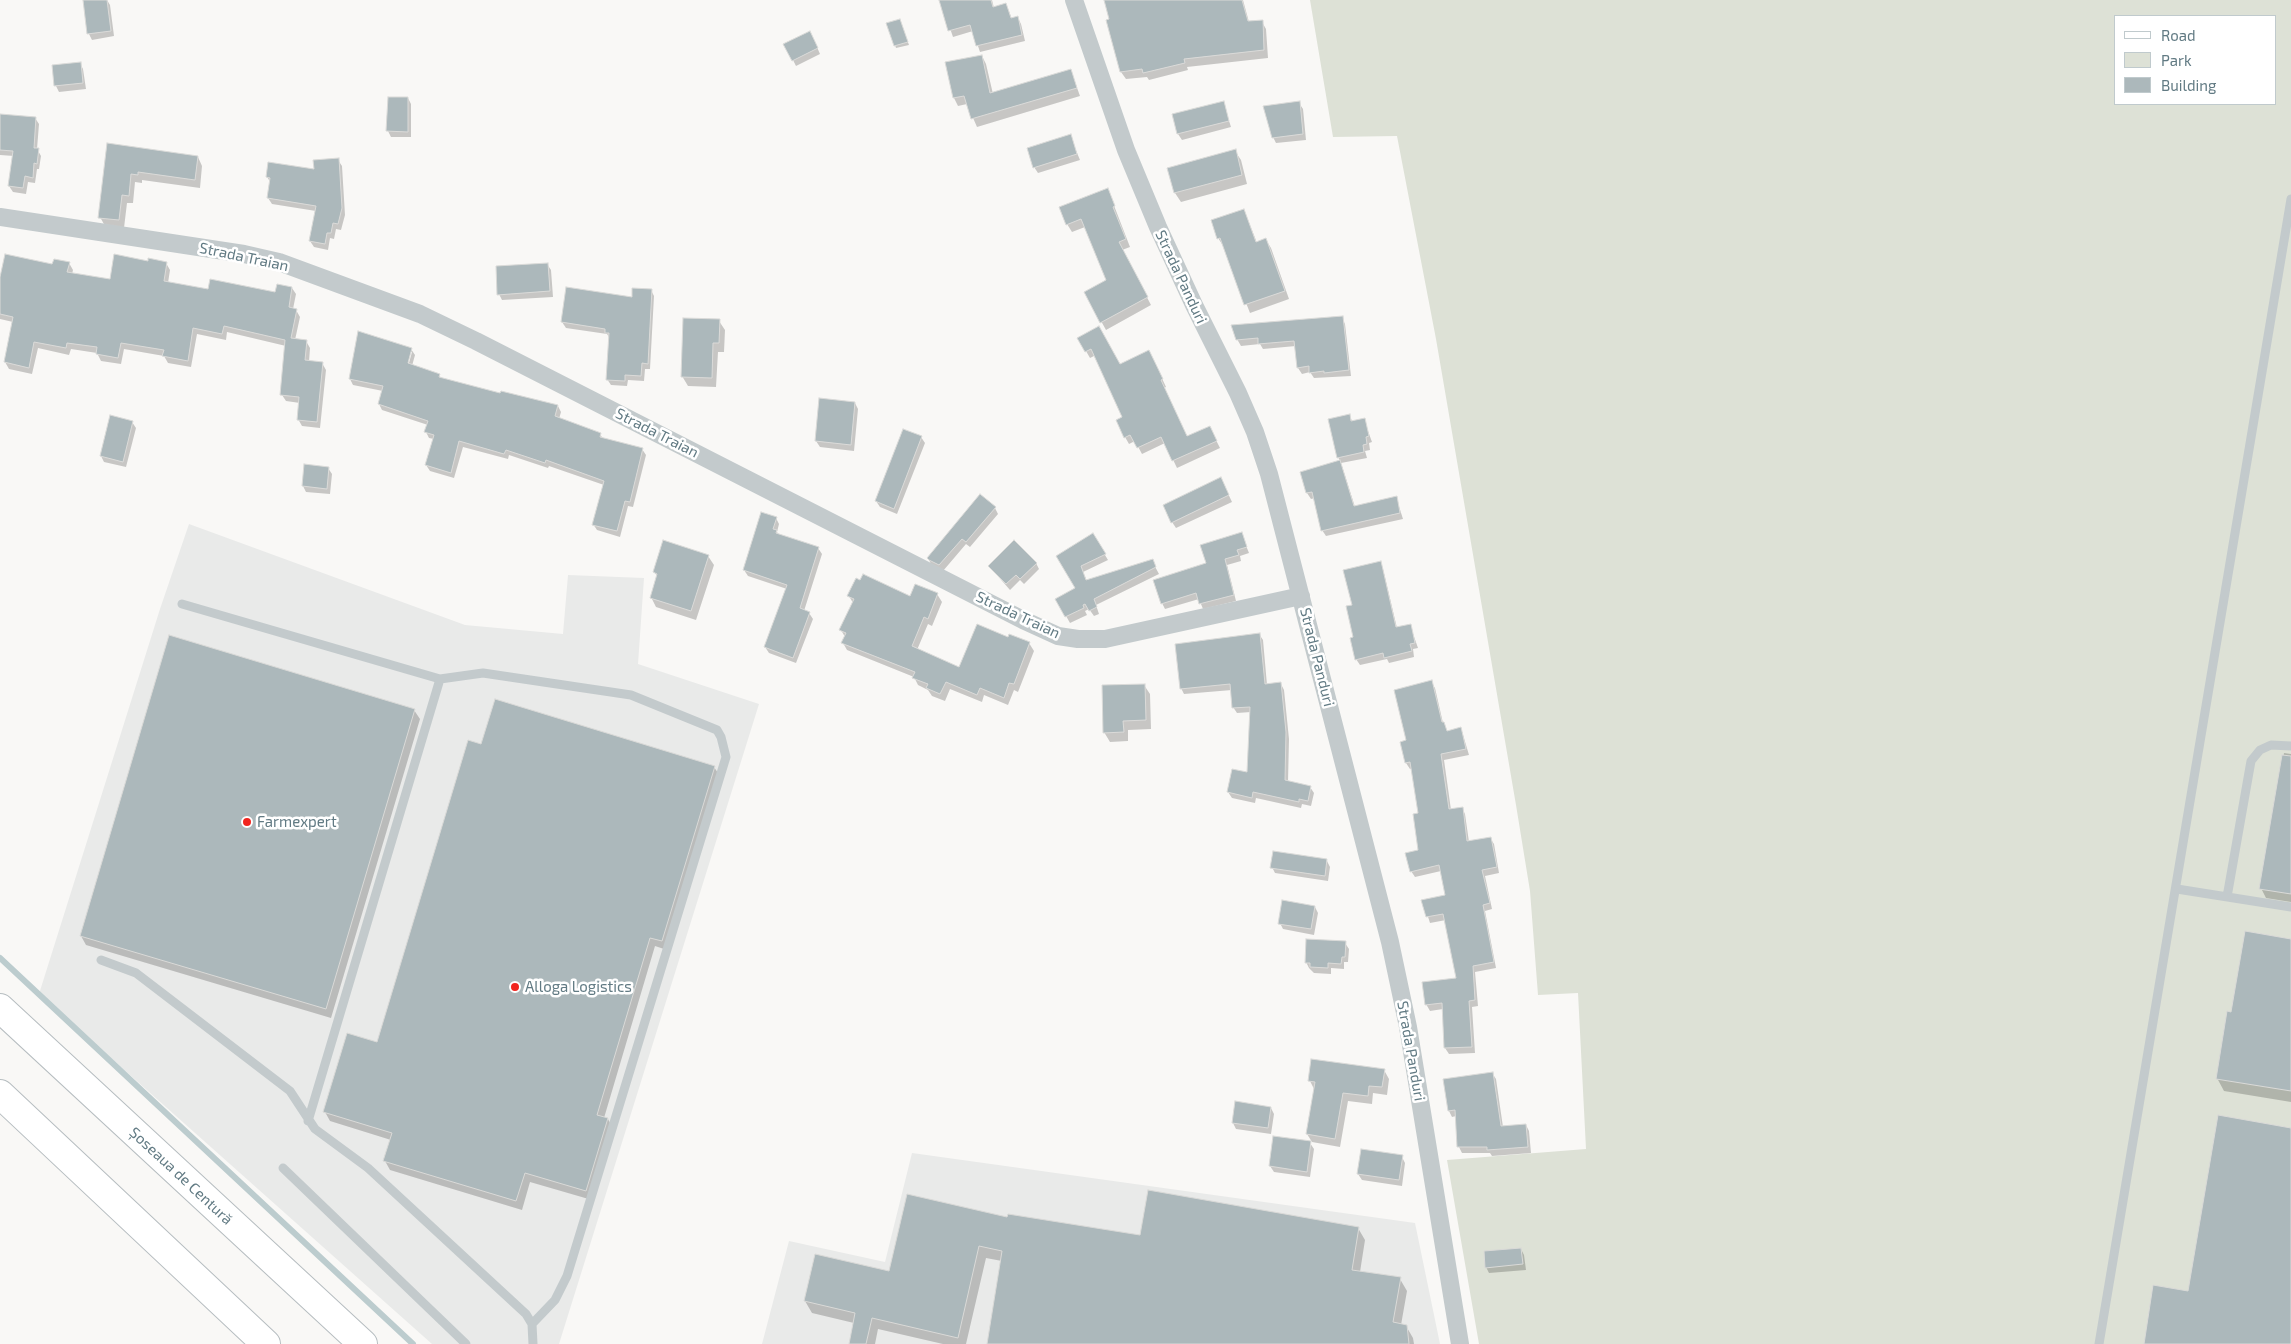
<!DOCTYPE html>
<html>
<head>
<meta charset="utf-8">
<style>
  body { margin:0 }
  #map { position:relative; width:2291px; height:1344px; overflow:hidden; background:#f9f8f6; font-family:"Exo 2",sans-serif }
  canvas { display:block }
  .legend { position:absolute; left:2114px; top:15px; width:162px; height:90px; box-sizing:border-box; background:#fff; border:1px solid #c0cacd; margin:0; padding:6px 9px; list-style:none; font-size:15px; color:#617a83 }
  .legend li { display:flex; align-items:center; gap:10px; height:25px }
  .legend b { width:25px; border:1px solid #c0cacd }
</style>
</head>
<body>
<div id="map">
<canvas width="2291" height="1344"></canvas>
<ul class="legend">
<li><b style="height:6px;background:#fff"></b>Road</li>
<li><b style="height:14px;background:#dde1d6"></b>Park</li>
<li><b style="height:14px;background:#acb8bb"></b>Building</li>
</ul>
</div>
<script>
const c = document.querySelector('canvas').getContext('2d');
c.lineJoin = 'round';
function fillPath(path, color) {
  c.fillStyle = color;
  c.fill(path, 'evenodd');
}
function poly(rows) {
  const path = new Path2D();
  for (const r of rows) {
    path.moveTo(r[0], r[1]);
    for (let i = 2; i < r.length; i += 2) path.lineTo(r[i], r[i + 1]);
  }
  return path;
}
function trace(path, color, width, dash) {
  c.strokeStyle = color;
  c.lineWidth = width;
  c.lineCap = dash ? 'butt' : 'round';
  c.setLineDash(dash || []);
  c.stroke(path);
}
function drawText(font, color, halo, rows, align = 'center') {
  c.font = font + ' "Exo 2",sans-serif';
  c.lineWidth = 5;
  c.setLineDash([]);
  c.textBaseline = 'middle';
  c.strokeStyle = halo;
  c.fillStyle = color;
  for (const [text, x, y, turn = 0] of rows) {
    c.save();
    c.translate(x, y);
    c.rotate((+turn || 0) * Math.PI / 180);
    c.textAlign = isNaN(turn) ? turn : align;
    if (halo) c.strokeText(text, 0, 0);
    c.fillText(text, 0, 0);
    c.restore();
  }
}
fillPath(poly([
  [189,524,465,625,563,634,568,575,644,578,638,664,759,704,559,1344,432,1344,39,994,160,609],
  [912,1153,1415,1223,1440,1344,762,1344,789,1241,885,1262]
]), '#e9eae9');
fillPath(poly([
  [1310,0,2291,0,2291,1344,1479,1344,1447,1160,1586,1149,1578,993,1538,995,1530,891,1516,805,1436,339,1397,136,1333,137],
  [2115,16,2275,16,2275,104,2115,104]
]), '#dde1d6');
fillPath(poly([
  [98,0,107,0,110,5,114,36,92,40,89,34],
  [947,0,992,0,994,8,1006,4,1012,19,1018,18,1021,24,1025,41,980,52,973,31,953,37,941,2],
  [1105,0,1243,0,1249,22,1262,22,1266,29,1268,58,1187,67,1188,70,1149,80,1147,77,1126,79,1121,72,1111,19],
  [900,20,909,45,896,48,888,24],
  [813,38,820,54,796,66,793,60],
  [982,56,986,64,993,94,1071,71,1080,96,977,127,967,104,958,106,954,98],
  [80,63,83,69,86,89,59,92,56,86],
  [408,98,411,104,411,137,391,137,388,131],
  [1223,102,1231,127,1182,140,1178,134],
  [1299,103,1303,109,1306,140,1276,143,1273,137],
  [0,115,35,118,39,124,37,149,41,156,39,169,37,169,35,183,28,182,26,194,13,192,9,186,14,156,0,155],
  [1070,136,1080,160,1038,173,1034,167],
  [108,144,198,157,202,166,200,188,142,180,142,183,135,182,133,203,127,203,124,228,105,226,100,217],
  [1235,151,1241,160,1247,184,1181,202,1175,193,1169,169],
  [338,160,342,166,345,215,341,230,336,229,334,239,330,238,328,250,314,247,310,241,316,211,272,204,268,198,271,183,267,177,315,171],
  [1108,190,1130,247,1122,250,1151,305,1106,330,1085,292,1108,280,1085,227,1072,232,1067,224],
  [1244,210,1257,243,1266,240,1271,248,1289,299,1250,313,1224,247,1218,238],
  [149,262,166,263,170,270,168,283,209,290,276,294,292,288,296,294,293,309,296,310,300,317,295,340,306,341,310,348,309,362,322,363,326,370,320,428,302,426,298,419,300,403,286,401,282,395,286,346,227,332,226,340,197,334,191,367,168,363,164,356,124,349,121,364,101,361,97,353,71,349,69,355,38,348,32,374,9,369,5,362,13,322,0,319,0,283,53,266,69,263,73,270,72,274,111,281],
  [547,264,551,270,553,297,502,300,499,294],
  [651,290,654,296,650,369,645,369,644,381,628,380,627,386,611,385,607,379,610,339,607,334,566,328,562,322,633,299],
  [1342,318,1345,324,1351,376,1314,378,1310,372,1302,374,1298,368,1296,346,1263,349,1260,344,1241,346,1237,339],
  [719,321,725,330,724,352,718,352,716,387,688,386,682,376],
  [1079,339,1119,366,1153,359,1166,387,1164,388,1187,437,1213,434,1220,448,1177,468,1165,443,1142,454,1135,441,1129,444,1125,437,1124,418,1096,355,1090,358],
  [411,349,415,355,412,366,439,375,441,378,501,395,558,406,561,412,559,419,600,434,603,439,642,449,646,455,633,507,628,506,620,537,597,530,593,524,604,485,549,466,548,468,509,455,508,459,463,447,454,478,430,471,426,465,434,439,429,438,426,432,428,425,382,410,379,404,383,391,353,385,350,379],
  [410,352,412,352,407,370,405,369],
  [855,403,858,409,854,451,820,447,816,441],
  [1349,416,1353,422,1364,420,1372,442,1369,443,1370,450,1365,451,1367,458,1341,463,1355,507,1396,497,1403,519,1326,536,1322,530,1315,498,1311,499,1307,493,1302,473,1340,461,1338,457],
  [132,422,136,428,126,467,104,462,101,456],
  [921,437,925,443,897,514,880,507,876,501],
  [328,468,332,474,330,494,306,492,303,486],
  [1224,485,1232,502,1176,528,1172,522],
  [995,508,998,514,970,547,966,544,943,571,931,564,928,558],
  [776,518,779,524,777,532,779,535,818,548,822,554,804,611,809,613,813,619,796,663,769,653,765,647,787,589,748,576,744,570],
  [1241,533,1249,553,1240,556,1241,561,1227,565,1236,601,1203,609,1199,599,1165,609,1162,603],
  [1093,535,1108,560,1083,572,1087,581,1152,561,1159,574,1096,605,1099,614,1094,616,1089,609,1085,611,1087,615,1070,623,1057,600,1080,593,1058,556],
  [708,556,714,565,696,620,656,607,651,597,658,577,654,572],
  [1036,563,1039,569,1024,584,1020,580,1010,590,989,566],
  [1380,563,1383,569,1397,628,1410,625,1418,648,1413,649,1414,657,1389,663,1387,659,1360,665,1356,659,1353,606],
  [937,594,942,602,932,626,928,624,917,650,960,668,1008,639,1029,643,1034,651,1018,692,1014,690,1008,705,984,695,982,702,950,689,945,701,932,696,928,690,918,685,914,677,847,650,843,643,845,637,841,630,853,603,849,596,911,597],
  [1259,634,1263,640,1267,685,1281,684,1284,690,1289,739,1288,782,1310,787,1314,793,1311,806,1302,804,1301,808,1256,798,1255,803,1232,798,1228,792,1249,774,1251,712,1237,713,1233,707,1232,690,1184,694,1181,688],
  [1431,682,1435,688,1443,723,1448,732,1461,728,1469,755,1444,760,1451,810,1462,808,1465,814,1469,842,1490,838,1494,844,1499,873,1485,876,1492,909,1485,911,1496,968,1475,972,1478,1006,1472,1007,1475,1053,1449,1054,1445,1048,1443,1009,1430,1011,1426,1004,1457,979,1446,920,1430,923,1423,901,1446,896,1441,871,1415,877,1411,871,1419,851,1419,814,1412,768,1410,769,1406,763,1408,741],
  [1144,685,1150,694,1151,729,1128,730,1128,741,1110,742,1104,732],
  [414,710,420,719,331,1018,86,945,81,936],
  [482,745,714,767,720,776,667,950,655,946,604,1118,608,1119,613,1129,592,1200,530,1182,522,1210,390,1170,385,1161,391,1140,330,1121,325,1112,378,1044],
  [2284,753,2291,754,2291,902,2266,898,2261,888],
  [1327,861,1330,867,1328,881,1275,873,1272,867],
  [1315,907,1318,913,1314,935,1283,929,1280,923],
  [2291,940,2291,1102,2224,1091,2217,1078,2232,1014],
  [1345,943,1349,949,1348,962,1344,962,1344,969,1331,968,1331,974,1314,973,1309,968,1306,962],
  [1384,1070,1389,1079,1387,1095,1373,1093,1372,1104,1348,1101,1340,1147,1312,1142,1307,1134,1314,1089,1310,1081],
  [1492,1073,1496,1079,1503,1127,1526,1125,1529,1131,1531,1153,1492,1156,1490,1153,1462,1153,1459,1147,1456,1116,1452,1117,1449,1111],
  [1271,1108,1274,1114,1271,1134,1236,1129,1233,1123],
  [1310,1143,1314,1149,1310,1177,1274,1172,1270,1166],
  [1402,1157,1405,1163,1402,1186,1362,1180,1358,1174],
  [1008,1219,1141,1236,1358,1228,1365,1240,1360,1272,1400,1279,1407,1291,1401,1325,1406,1326,1413,1338,1414,1344,988,1344,1002,1261,986,1258,966,1344,943,1344,878,1329,875,1344,850,1344,854,1323,812,1313,805,1301,890,1273],
  [1521,1249,1524,1255,1526,1270,1489,1273,1486,1267]
]), '#0003');
trace(poly([
  [0,958,413,1344]
]), '#bcccce', 6);
const building = poly([
  [83,0,107,0,111,31,87,34,83,0],
  [939,0,991,0,993,7,1006,3,1011,18,1018,16,1022,35,976,46,970,25,948,31,939,0],
  [1104,0,1242,0,1248,21,1263,20,1264,50,1184,59,1185,63,1143,73,1142,69,1120,72,1106,20,1109,19,1104,0],
  [900,19,908,42,894,46,886,23,900,19],
  [810,31,818,48,792,61,783,44,810,31],
  [982,55,990,93,1071,69,1077,88,971,119,964,96,953,98,945,62,982,55],
  [81,62,83,83,54,86,52,65,81,62],
  [388,97,408,97,408,132,386,131,388,97],
  [1224,101,1229,121,1177,134,1172,114,1224,101],
  [1300,101,1303,134,1272,138,1263,106,1300,101],
  [0,114,36,117,34,148,39,148,37,164,34,163,33,178,25,176,23,188,8,186,13,151,0,150,0,114],
  [1071,134,1077,154,1033,168,1027,148,1071,134],
  [107,143,198,156,195,180,138,172,138,175,131,174,129,196,122,195,119,220,98,218,107,143],
  [1236,149,1242,175,1174,193,1167,168,1236,149],
  [339,158,342,208,338,224,333,223,331,233,327,233,325,244,309,241,316,206,267,198,270,178,266,177,268,162,314,169,313,160,339,158],
  [1108,188,1115,206,1113,207,1126,239,1119,242,1148,297,1100,323,1084,292,1106,280,1081,219,1066,225,1059,207,1108,188],
  [1244,209,1256,242,1266,238,1285,291,1244,305,1220,238,1217,239,1211,220,1244,209],
  [5,254,52,264,54,259,70,262,67,272,110,279,114,254,148,261,148,258,167,262,164,281,208,289,210,279,275,292,277,284,292,287,289,307,297,309,291,338,307,340,305,360,323,362,317,422,297,420,299,397,280,395,285,340,224,326,222,334,193,328,188,361,162,356,164,350,121,343,118,358,96,354,97,347,67,343,66,348,34,342,29,368,4,362,13,317,0,314,0,277,5,254],
  [548,263,550,291,497,295,496,266,548,263],
  [566,287,632,297,632,288,652,289,648,364,642,363,641,376,625,375,625,381,606,380,609,333,605,333,605,329,561,322,566,287],
  [1343,316,1349,370,1324,373,1324,371,1309,373,1309,366,1297,368,1294,341,1258,344,1258,338,1236,340,1231,325,1343,316],
  [683,318,720,319,719,343,713,343,712,378,681,377,683,318],
  [1099,326,1120,364,1149,350,1163,379,1161,380,1187,436,1210,426,1217,441,1172,461,1161,437,1137,448,1130,435,1124,438,1116,420,1122,417,1091,349,1085,352,1077,338,1099,326],
  [358,331,412,348,408,363,440,374,439,377,500,393,501,391,558,405,555,416,601,433,600,437,643,448,630,502,625,501,617,531,592,525,604,481,546,460,545,463,506,450,504,454,459,441,451,473,425,465,434,435,424,432,428,421,378,404,383,386,349,379,358,331],
  [819,398,855,402,851,445,815,441,819,398],
  [1350,414,1351,421,1365,418,1369,436,1366,437,1367,444,1363,445,1364,452,1337,458,1328,419,1350,414],
  [110,415,133,421,123,462,100,456,110,415],
  [903,429,922,436,894,509,875,501,903,429],
  [1340,460,1354,506,1397,496,1400,513,1321,531,1312,492,1306,493,1300,472,1340,460],
  [304,464,329,467,327,489,302,486,304,464],
  [1221,477,1229,495,1171,523,1163,505,1221,477],
  [980,494,996,507,966,542,962,539,939,565,929,560,927,558,980,494],
  [761,512,777,517,773,529,777,530,776,533,819,547,800,608,810,612,793,658,764,647,787,585,743,570,761,512],
  [1242,532,1247,547,1237,550,1239,555,1225,559,1234,595,1199,604,1196,593,1161,604,1153,580,1206,563,1200,545,1242,532],
  [1093,533,1106,554,1081,566,1086,580,1153,559,1156,567,1094,599,1097,607,1089,611,1085,604,1083,605,1084,608,1065,617,1055,599,1075,588,1056,556,1093,533],
  [663,540,709,555,691,611,650,598,657,574,653,572,663,540],
  [1014,540,1037,563,1020,579,1016,575,1006,584,988,566,1014,540],
  [1381,561,1396,627,1411,624,1415,643,1410,644,1412,651,1384,658,1383,653,1355,660,1350,638,1353,637,1346,606,1352,605,1343,570,1381,561],
  [863,574,910,596,915,584,938,593,928,619,924,617,912,646,959,667,977,624,1008,637,1009,634,1030,642,1014,684,1009,683,1004,698,980,688,977,695,946,682,940,694,926,688,928,684,912,678,915,672,841,643,846,633,839,630,854,599,847,596,856,578,860,580,863,574],
  [1260,633,1265,684,1281,682,1286,732,1285,780,1311,786,1308,801,1299,799,1299,802,1253,792,1252,798,1227,792,1232,769,1247,772,1250,707,1232,708,1230,684,1180,689,1175,644,1260,633],
  [169,635,415,709,326,1009,80,936,169,635],
  [1432,680,1442,722,1444,722,1447,731,1461,727,1466,749,1441,754,1449,809,1463,807,1467,841,1491,837,1497,867,1482,870,1490,903,1483,905,1494,962,1473,966,1475,1000,1469,1001,1472,1047,1444,1048,1442,1003,1425,1005,1422,982,1456,978,1443,914,1426,917,1421,900,1445,895,1439,865,1410,872,1405,853,1418,850,1413,814,1418,813,1410,762,1405,763,1400,742,1406,740,1394,690,1432,680],
  [1145,684,1146,720,1123,721,1124,732,1103,733,1102,685,1145,684],
  [495,699,715,766,662,941,650,938,597,1115,608,1118,586,1191,525,1173,516,1201,383,1161,392,1133,323,1112,347,1033,377,1042,468,740,481,744,495,699],
  [2282,755,2291,756,2291,894,2259,889,2282,755],
  [1273,851,1327,859,1325,876,1270,868,1273,851],
  [1282,900,1315,906,1311,929,1278,924,1282,900],
  [2245,931,2291,939,2291,1091,2216,1079,2227,1011,2231,1012,2245,931],
  [1306,939,1346,941,1345,957,1342,957,1341,964,1328,963,1328,968,1310,967,1310,963,1305,963,1306,939],
  [1311,1059,1385,1069,1382,1087,1369,1086,1368,1096,1343,1093,1335,1139,1306,1134,1315,1082,1308,1081,1311,1059],
  [1493,1072,1501,1126,1526,1124,1528,1147,1487,1150,1487,1147,1457,1147,1455,1110,1448,1111,1443,1079,1493,1072],
  [1235,1101,1271,1107,1268,1128,1232,1123,1235,1101],
  [2218,1115,2291,1128,2291,1344,2144,1344,2153,1285,2188,1291,2218,1115],
  [1273,1136,1311,1141,1307,1172,1269,1166,1273,1136],
  [1361,1149,1403,1155,1399,1180,1357,1174,1361,1149],
  [1148,1190,1359,1227,1352,1270,1401,1277,1393,1322,1407,1325,1409,1344,987,1344,1002,1251,979,1246,958,1338,872,1318,866,1344,849,1344,855,1313,804,1301,815,1254,889,1271,907,1194,1007,1217,1008,1214,1140,1235,1148,1190],
  [1521,1248,1523,1264,1485,1268,1484,1251,1521,1248]
]);
fillPath(building, '#acb8bb');
trace(building, '#dadad8', 1);
const primary = poly([
  [0,1008,363,1344],
  [0,1094,266,1344]
]);
trace(primary, '#b6bdc0', 30);
trace(poly([
  [182,604,440,679,483,673,631,695,717,730,721,737,726,757,567,1276,555,1300,532,1324],
  [2177,889,2291,907],
  [2227,897,2251,761,2260,750,2271,745,2291,746],
  [101,960,136,973,290,1091,315,1129,368,1168,526,1314,532,1324,533,1344],
  [308,1121,440,679],
  [283,1168,466,1344],
  [2099,1344,2291,199]
]), '#c3cacc', 9);
trace(poly([
  [1074,0,1126,150,1158,227,1194,305,1238,393,1255,432,1269,474,1390,942,1408,1027,1460,1344],
  [0,217,244,254,279,262,420,314,476,341,1023,620,1058,636,1078,639,1105,639,1301,596]
]), '#c3cacc', 18);
trace(primary, '#fff', 28);
for (const [x, y, r, color] of [
  [247,822,5,"#f1241e"],
  [515,987,5,"#f1241e"]
]) {
  const dot = new Path2D();
  dot.arc(x, y, r, 0, 2 * Math.PI);
  c.fillStyle = color;
  c.fill(dot);
  trace(dot, '#fff', 2);
}
drawText('15px', '#617a83', '#fff', [
  ["Strada Traian",244,257,12],
  ["Strada Panduri",1181,277,65],
  ["Strada Traian",657,433,27],
  ["Strada Traian",1018,615,25],
  ["Strada Panduri",1317,657,76],
  ["Strada Panduri",1411,1051,80],
  ["Șoseaua de Centură",181,1176,43]
]);
drawText('15px', '#617a83', '#fff', [
  ["Farmexpert",257,822],
  ["Alloga Logistics",525,987]
], 'left');
</script>
</body>
</html>
